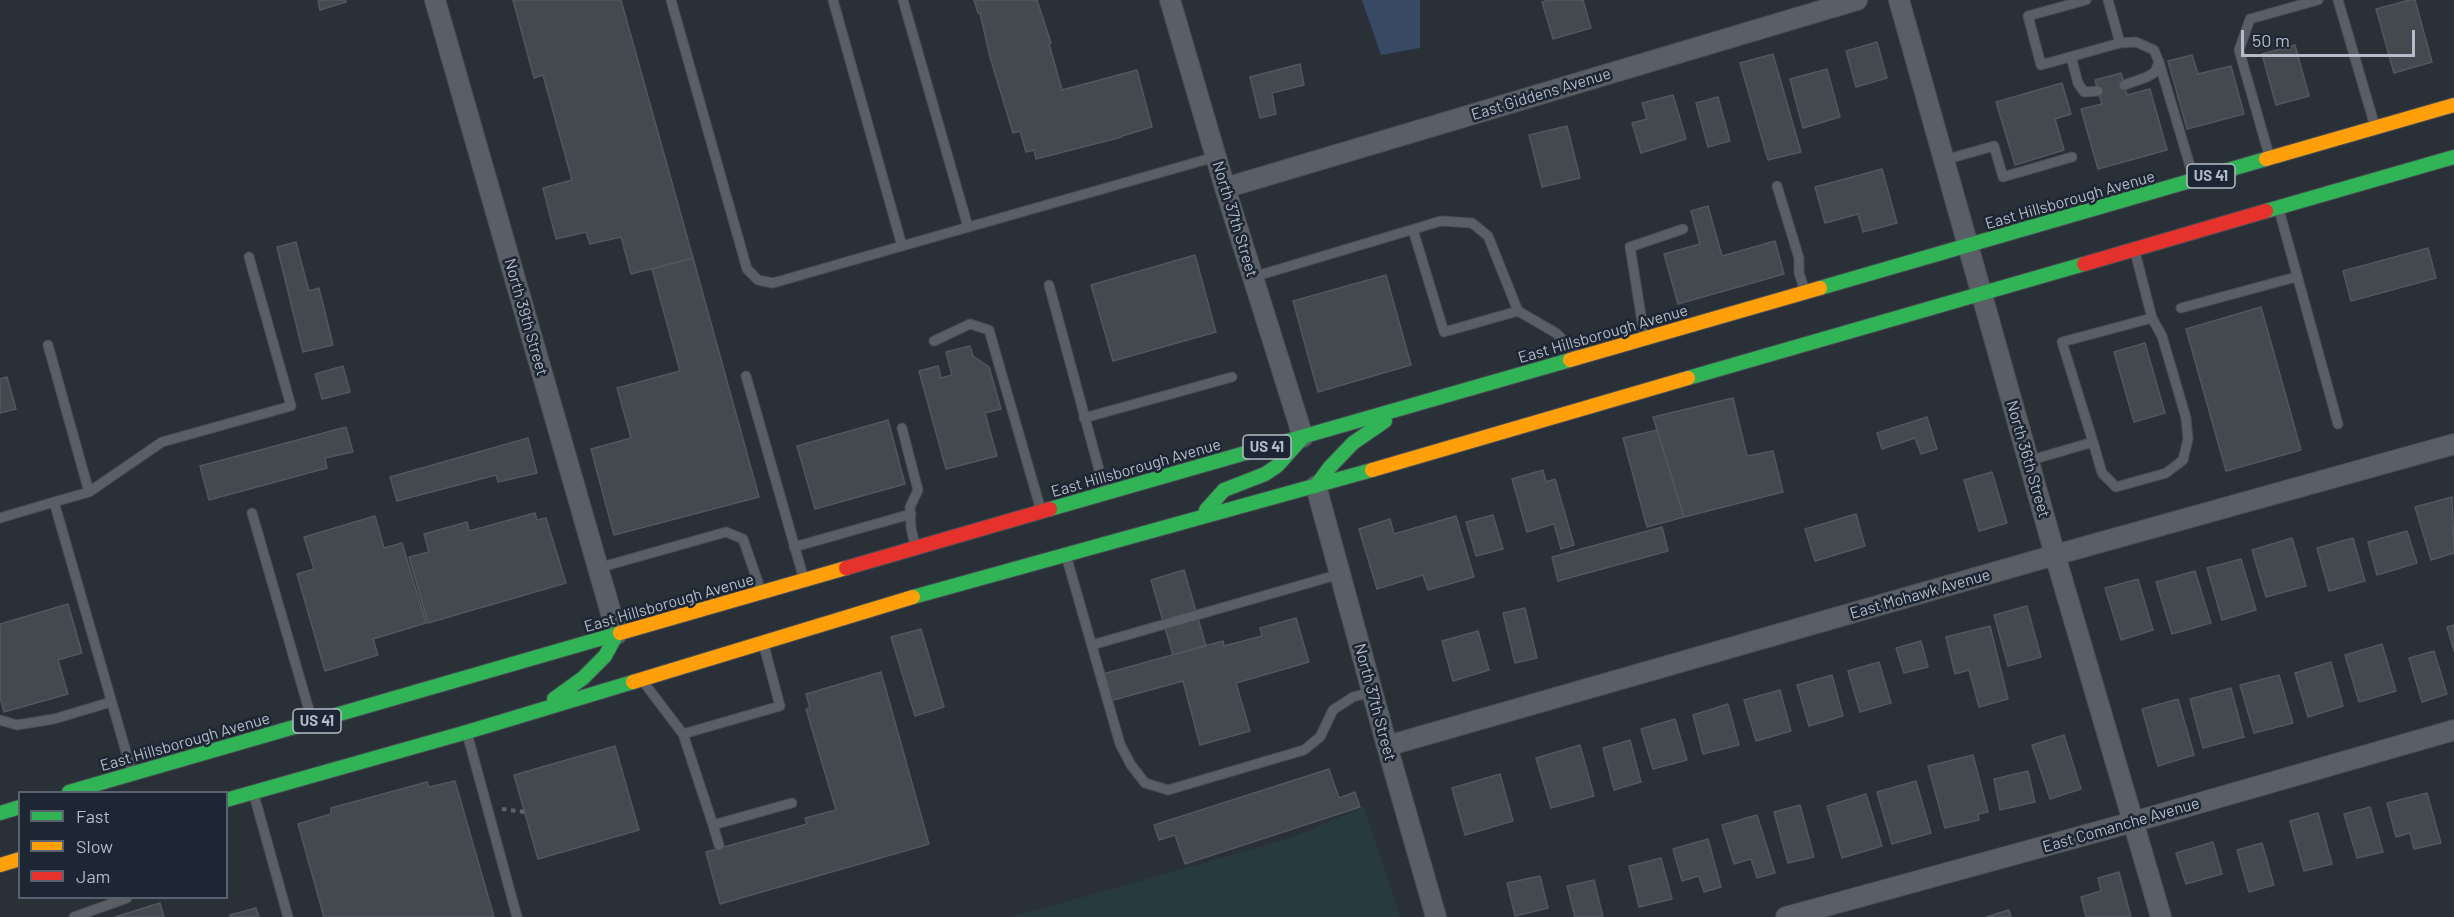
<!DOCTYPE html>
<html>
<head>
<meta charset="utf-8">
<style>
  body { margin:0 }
  #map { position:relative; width:2454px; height:917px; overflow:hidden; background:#2a3038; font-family:Barlow,sans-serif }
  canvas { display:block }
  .legend { position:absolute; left:18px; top:791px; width:210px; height:108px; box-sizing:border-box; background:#1d2633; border:2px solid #59626f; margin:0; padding:8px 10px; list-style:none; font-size:18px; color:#b4bcc9 }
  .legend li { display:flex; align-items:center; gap:12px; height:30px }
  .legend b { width:30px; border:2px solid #59626f }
  .scale { position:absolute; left:2241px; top:30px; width:174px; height:27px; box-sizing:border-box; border:3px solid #b4bcc9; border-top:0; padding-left:8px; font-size:18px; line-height:21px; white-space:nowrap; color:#b4bcc9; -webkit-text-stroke:4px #1d2633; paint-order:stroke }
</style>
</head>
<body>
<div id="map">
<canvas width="2454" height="917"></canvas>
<ul class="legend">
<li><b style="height:8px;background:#30b455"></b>Fast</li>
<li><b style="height:8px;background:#ff9f0a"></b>Slow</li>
<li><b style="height:8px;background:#e5322d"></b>Jam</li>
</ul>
<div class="scale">50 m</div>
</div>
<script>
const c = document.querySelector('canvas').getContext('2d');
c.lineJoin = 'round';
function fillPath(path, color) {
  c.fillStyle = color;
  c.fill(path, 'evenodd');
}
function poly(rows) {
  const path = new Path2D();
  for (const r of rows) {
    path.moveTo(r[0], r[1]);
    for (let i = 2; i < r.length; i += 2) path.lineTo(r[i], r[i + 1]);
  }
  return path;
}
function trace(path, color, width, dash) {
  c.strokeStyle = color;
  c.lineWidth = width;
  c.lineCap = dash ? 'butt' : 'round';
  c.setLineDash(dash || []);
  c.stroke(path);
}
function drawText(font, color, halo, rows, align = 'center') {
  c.font = font + ' Barlow,sans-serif';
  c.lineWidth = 5;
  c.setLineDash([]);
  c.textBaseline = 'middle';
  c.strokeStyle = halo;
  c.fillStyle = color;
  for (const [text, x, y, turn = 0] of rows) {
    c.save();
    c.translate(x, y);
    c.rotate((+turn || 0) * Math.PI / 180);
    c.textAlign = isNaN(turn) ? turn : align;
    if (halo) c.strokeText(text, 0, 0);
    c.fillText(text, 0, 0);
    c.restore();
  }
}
fillPath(poly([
  [1364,806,1400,917,1012,917,1291,838]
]), '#273a3e');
fillPath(poly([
  [1362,0,1420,0,1420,48,1381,55]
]), '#384963');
const building = poly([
  [318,0,346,0,346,2,320,10,318,0],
  [513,0,621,0,693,258,631,274,621,237,590,244,586,232,556,239,543,188,572,180,543,75,534,78,513,0],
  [974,0,1037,0,1051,43,1049,44,1062,90,1137,70,1152,127,1122,136,1122,137,1036,159,1034,150,1026,152,1020,131,1013,133,990,57,980,13,978,13,974,0],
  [1549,0,1583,0,1591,28,1553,39,1542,2,1549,0],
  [2410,0,2415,0,2432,62,2394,73,2376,9,2410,0],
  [1877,42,1887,78,1856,87,1846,51,1877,42],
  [2295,45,2309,96,2276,105,2262,54,2295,45],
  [1773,54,1801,152,1768,160,1740,63,1773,54],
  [2192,55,2198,74,2231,66,2244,114,2187,129,2168,61,2192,55],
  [1300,64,1304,85,1272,93,1276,114,1260,118,1250,77,1300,64],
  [1827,69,1840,117,1803,128,1790,79,1827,69],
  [2121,73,2127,95,2150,89,2167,150,2098,169,2081,109,2102,104,2095,80,2121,73],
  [2062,83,2071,114,2055,119,2064,150,2015,165,1996,102,2062,83],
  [1673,95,1686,139,1641,153,1632,123,1647,119,1642,103,1673,95],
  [1718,97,1730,141,1708,147,1696,103,1718,97],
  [1567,126,1580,178,1542,187,1529,135,1567,126],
  [1882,169,1897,223,1863,232,1858,214,1825,223,1815,187,1882,169],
  [1708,206,1722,256,1775,241,1784,274,1678,304,1664,254,1700,244,1691,211,1708,206],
  [296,242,309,291,319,288,333,345,303,352,277,247,296,242],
  [2428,248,2436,278,2351,301,2343,271,2428,248],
  [1195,255,1216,332,1113,361,1091,285,1195,255],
  [693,258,759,497,614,535,591,449,631,438,617,388,680,371,652,269,693,258],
  [1386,275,1411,365,1318,392,1293,301,1386,275],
  [2261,307,2301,450,2226,471,2186,329,2261,307],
  [2145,343,2165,413,2134,422,2114,352,2145,343],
  [970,346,973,356,989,367,1001,409,985,413,997,456,946,469,919,371,938,366,941,378,952,375,946,352,970,346],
  [343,366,350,392,322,399,315,374,343,366],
  [7,377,16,409,0,413,0,379,7,377],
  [1733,398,1747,456,1773,451,1783,492,1684,517,1653,417,1733,398],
  [1927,417,1937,449,1921,454,1915,438,1882,449,1877,433,1927,417],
  [888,420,905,484,815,509,797,446,888,420],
  [346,427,353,452,325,458,327,468,209,500,200,466,346,427],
  [1657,430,1684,517,1647,527,1623,438,1657,430],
  [528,438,537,473,498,482,496,475,397,501,390,477,528,438],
  [1543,470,1546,482,1555,479,1574,545,1561,549,1554,524,1527,532,1512,479,1543,470],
  [1992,472,2007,523,1979,531,1964,480,1992,472],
  [2452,497,2454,553,2431,560,2415,507,2452,497],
  [535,513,537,520,546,518,566,583,428,623,409,557,429,552,424,534,467,522,469,531,535,513],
  [1856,514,1865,546,1815,561,1805,529,1856,514],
  [1493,515,1503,549,1476,556,1466,522,1493,515],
  [375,516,384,548,402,543,426,623,373,639,378,655,325,671,297,574,314,569,304,537,375,516],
  [1456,516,1474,577,1428,590,1423,575,1377,589,1359,529,1390,519,1394,534,1456,516],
  [1662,527,1668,551,1558,581,1552,557,1662,527],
  [2407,531,2417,563,2377,575,2368,542,2407,531],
  [2292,538,2306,586,2266,597,2252,550,2292,538],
  [2353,538,2365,581,2329,591,2317,548,2353,538],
  [2241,559,2256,610,2222,620,2207,568,2241,559],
  [1184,570,1206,646,1173,655,1151,580,1184,570],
  [2195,571,2211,623,2172,634,2156,582,2195,571],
  [2138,579,2153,630,2121,640,2105,588,2138,579],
  [68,604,82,653,58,660,68,694,4,712,0,697,0,624,68,604],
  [2027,606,2041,657,2008,666,1994,615,2027,606],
  [1525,608,1537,658,1515,663,1503,613,1525,608],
  [1296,618,1309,662,1236,683,1250,731,1200,745,1183,681,1110,701,1103,674,1223,641,1224,646,1262,636,1260,628,1296,618],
  [2454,625,2454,651,2447,627,2454,625],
  [1990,626,2008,699,1979,707,1969,670,1955,674,1946,637,1990,626],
  [921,629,944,707,915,716,891,637,921,629],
  [1478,631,1489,670,1453,681,1442,641,1478,631],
  [1921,641,1928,667,1904,673,1896,648,1921,641],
  [2382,644,2396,691,2359,702,2345,655,2382,644],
  [2434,651,2447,694,2422,702,2409,658,2434,651],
  [1879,662,1891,703,1860,712,1848,671,1879,662],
  [2331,662,2343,706,2308,717,2295,673,2331,662],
  [881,672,929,844,720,904,706,852,807,824,805,818,836,810,806,709,810,708,806,694,881,672],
  [1832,675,1843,716,1809,726,1797,685,1832,675],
  [2279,675,2293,723,2254,733,2240,685,2279,675],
  [2231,688,2244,737,2203,748,2190,699,2231,688],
  [1780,690,1791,731,1756,741,1744,700,1780,690],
  [2178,699,2194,755,2158,766,2142,709,2178,699],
  [1728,704,1739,745,1703,754,1693,715,1728,704],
  [1675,719,1687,760,1653,769,1641,729,1675,719],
  [2064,735,2081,789,2050,799,2032,745,2064,735],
  [1630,740,1641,782,1614,790,1603,748,1630,740],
  [1580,745,1594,796,1551,808,1536,758,1580,745],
  [615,746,639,830,538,859,514,775,615,746],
  [1973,755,1988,812,1978,814,1979,820,1945,828,1928,766,1973,755],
  [1329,769,1339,798,1355,792,1360,807,1185,864,1175,835,1159,840,1154,825,1329,769],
  [2028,771,2035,802,2000,810,1994,779,2028,771],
  [1500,774,1513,821,1465,835,1452,788,1500,774],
  [455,781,494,917,324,917,298,824,331,814,331,808,427,782,429,787,455,781],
  [1916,781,1931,833,1892,844,1877,792,1916,781],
  [2427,793,2441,843,2414,849,2410,833,2396,837,2387,803,2427,793],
  [1866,794,1882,846,1842,858,1827,806,1866,794],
  [1800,805,1814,857,1788,863,1774,812,1800,805],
  [2370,807,2383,852,2357,858,2344,814,2370,807],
  [2318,813,2332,864,2304,871,2290,821,2318,813],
  [1757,815,1775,873,1757,878,1751,859,1734,864,1722,825,1757,815],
  [1708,839,1721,887,1704,892,1699,876,1682,881,1673,849,1708,839],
  [2213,842,2222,874,2186,884,2176,853,2213,842],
  [2262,843,2274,885,2249,892,2237,850,2262,843],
  [1661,858,1672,899,1639,907,1629,866,1661,858],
  [2119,872,2131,917,2086,917,2081,897,2101,891,2098,878,2119,872],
  [1540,876,1548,908,1515,916,1507,883,1540,876],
  [1594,880,1603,917,1575,917,1567,886,1594,880],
  [160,903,164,917,115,917,160,903],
  [256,908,259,917,230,917,230,915,256,908],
  [2009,910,2011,917,1986,917,2009,910]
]);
fillPath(building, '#444950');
trace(building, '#52575f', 1.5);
const lane = poly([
  [671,0,747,269,758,280,773,283,902,246],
  [833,0,902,246,1215,157],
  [903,0,968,227],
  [2086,0,2028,16,2041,65,2120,43,2108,0],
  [2338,0,2374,123],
  [2120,43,2136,42,2154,50,2159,62,2193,176],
  [2071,57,2078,83,2084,92,2098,91],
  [2124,85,2147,77,2155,72,2159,62],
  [2269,155,2239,50,2250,19,2318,0],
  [1944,160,1994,146,2003,177,2072,157],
  [1777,186,1799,258,1799,273,1804,288],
  [2279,210,2338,424],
  [1413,230,1444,332,1518,311],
  [1253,277,1441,221,1472,223,1488,236,1518,311,1556,333,1575,352],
  [1049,285,1104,488],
  [2181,308,2296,277],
  [1644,334,1630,247,1683,229],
  [934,341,970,324,989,330,1040,507],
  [48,345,89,492,54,502],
  [746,376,803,576],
  [1084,418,1232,377],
  [902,428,918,490,910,507,911,528,915,545],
  [2093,442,2102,473,2116,487,2166,473,2183,460,2188,439,2186,418,2162,336,2152,318],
  [2028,461,2093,442,2062,342,2152,318,2135,252],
  [89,492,162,442,291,406,249,257],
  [252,513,311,717],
  [0,518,54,502,131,769],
  [794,547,911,514],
  [1067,559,1120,744,1131,765,1145,783,1168,790,1304,750,1320,737,1333,710,1353,697,1372,692],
  [598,568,726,532,743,539,760,588],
  [1092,645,1340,574],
  [645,684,683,734,713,825,792,803],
  [0,720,17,725,54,719,111,702],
  [683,734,780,706,764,646],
  [468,737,517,917],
  [254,795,288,917],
  [713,825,719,845],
  [74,917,127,898]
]);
const street = poly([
  [435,0,617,634],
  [1170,0,1225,188,1303,437],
  [1899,0,2055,555,2161,917],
  [1225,188,1857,0],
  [1316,486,1387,746,1436,917],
  [1387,746,2055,555,2454,444],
  [1786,917,2133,822,2454,730]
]);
const fast = poly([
  [2266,211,2454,157],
  [1820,288,2266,159],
  [1688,378,2084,264],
  [1316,486,1330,467,1353,443,1385,421],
  [1050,509,1570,360],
  [1206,510,1224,490,1265,474,1277,466,1303,437],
  [913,597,1372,470],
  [554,699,583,678,605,656,617,634],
  [69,792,620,633],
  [226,800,467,732,633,682],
  [0,813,20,807]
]);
const slow = poly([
  [2266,159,2454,105],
  [1570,360,1820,288],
  [1372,470,1688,378],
  [620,633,846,568],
  [633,682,913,597],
  [0,865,20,859]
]);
const jam = poly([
  [2084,264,2266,211],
  [846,568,1050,509]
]);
trace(lane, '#484c53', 11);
trace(street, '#484c53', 22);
trace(fast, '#484c55', 16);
trace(slow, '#484c55', 16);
trace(jam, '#484c55', 16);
trace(poly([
  [502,809,525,812]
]), '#5d636a', 4, [4.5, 4.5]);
trace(lane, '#5a5e66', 9);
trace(street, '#5a5e66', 20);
trace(fast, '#30b455', 14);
trace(slow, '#ff9f0a', 14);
trace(jam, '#e5322d', 14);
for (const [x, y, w] of [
  [2211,176,48],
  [1267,447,48],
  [317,721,48]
]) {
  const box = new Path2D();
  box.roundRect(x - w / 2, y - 12, w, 24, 4.5);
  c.fillStyle = '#1d2633';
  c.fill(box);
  trace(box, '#b4bcc9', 1.5);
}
drawText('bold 15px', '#b4bcc9', null, [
  ["US 41",2211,176],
  ["US 41",1267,447],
  ["US 41",317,721]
]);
drawText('16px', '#b4bcc9', '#1d2633', [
  ["East Giddens Avenue",1541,94,-17],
  ["East Hillsborough Avenue",2070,200,-16],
  ["North 37th Street",1235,219,73],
  ["North 39th Street",526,317,74],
  ["East Hillsborough Avenue",1603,334,-16],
  ["North 36th Street",2028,459,74],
  ["East Hillsborough Avenue",1136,468,-16],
  ["East Mohawk Avenue",1920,594,-16],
  ["East Hillsborough Avenue",669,603,-16],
  ["North 37th Street",1375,702,75],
  ["East Hillsborough Avenue",185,742,-16],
  ["East Comanche Avenue",2121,825,-16]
]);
</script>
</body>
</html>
